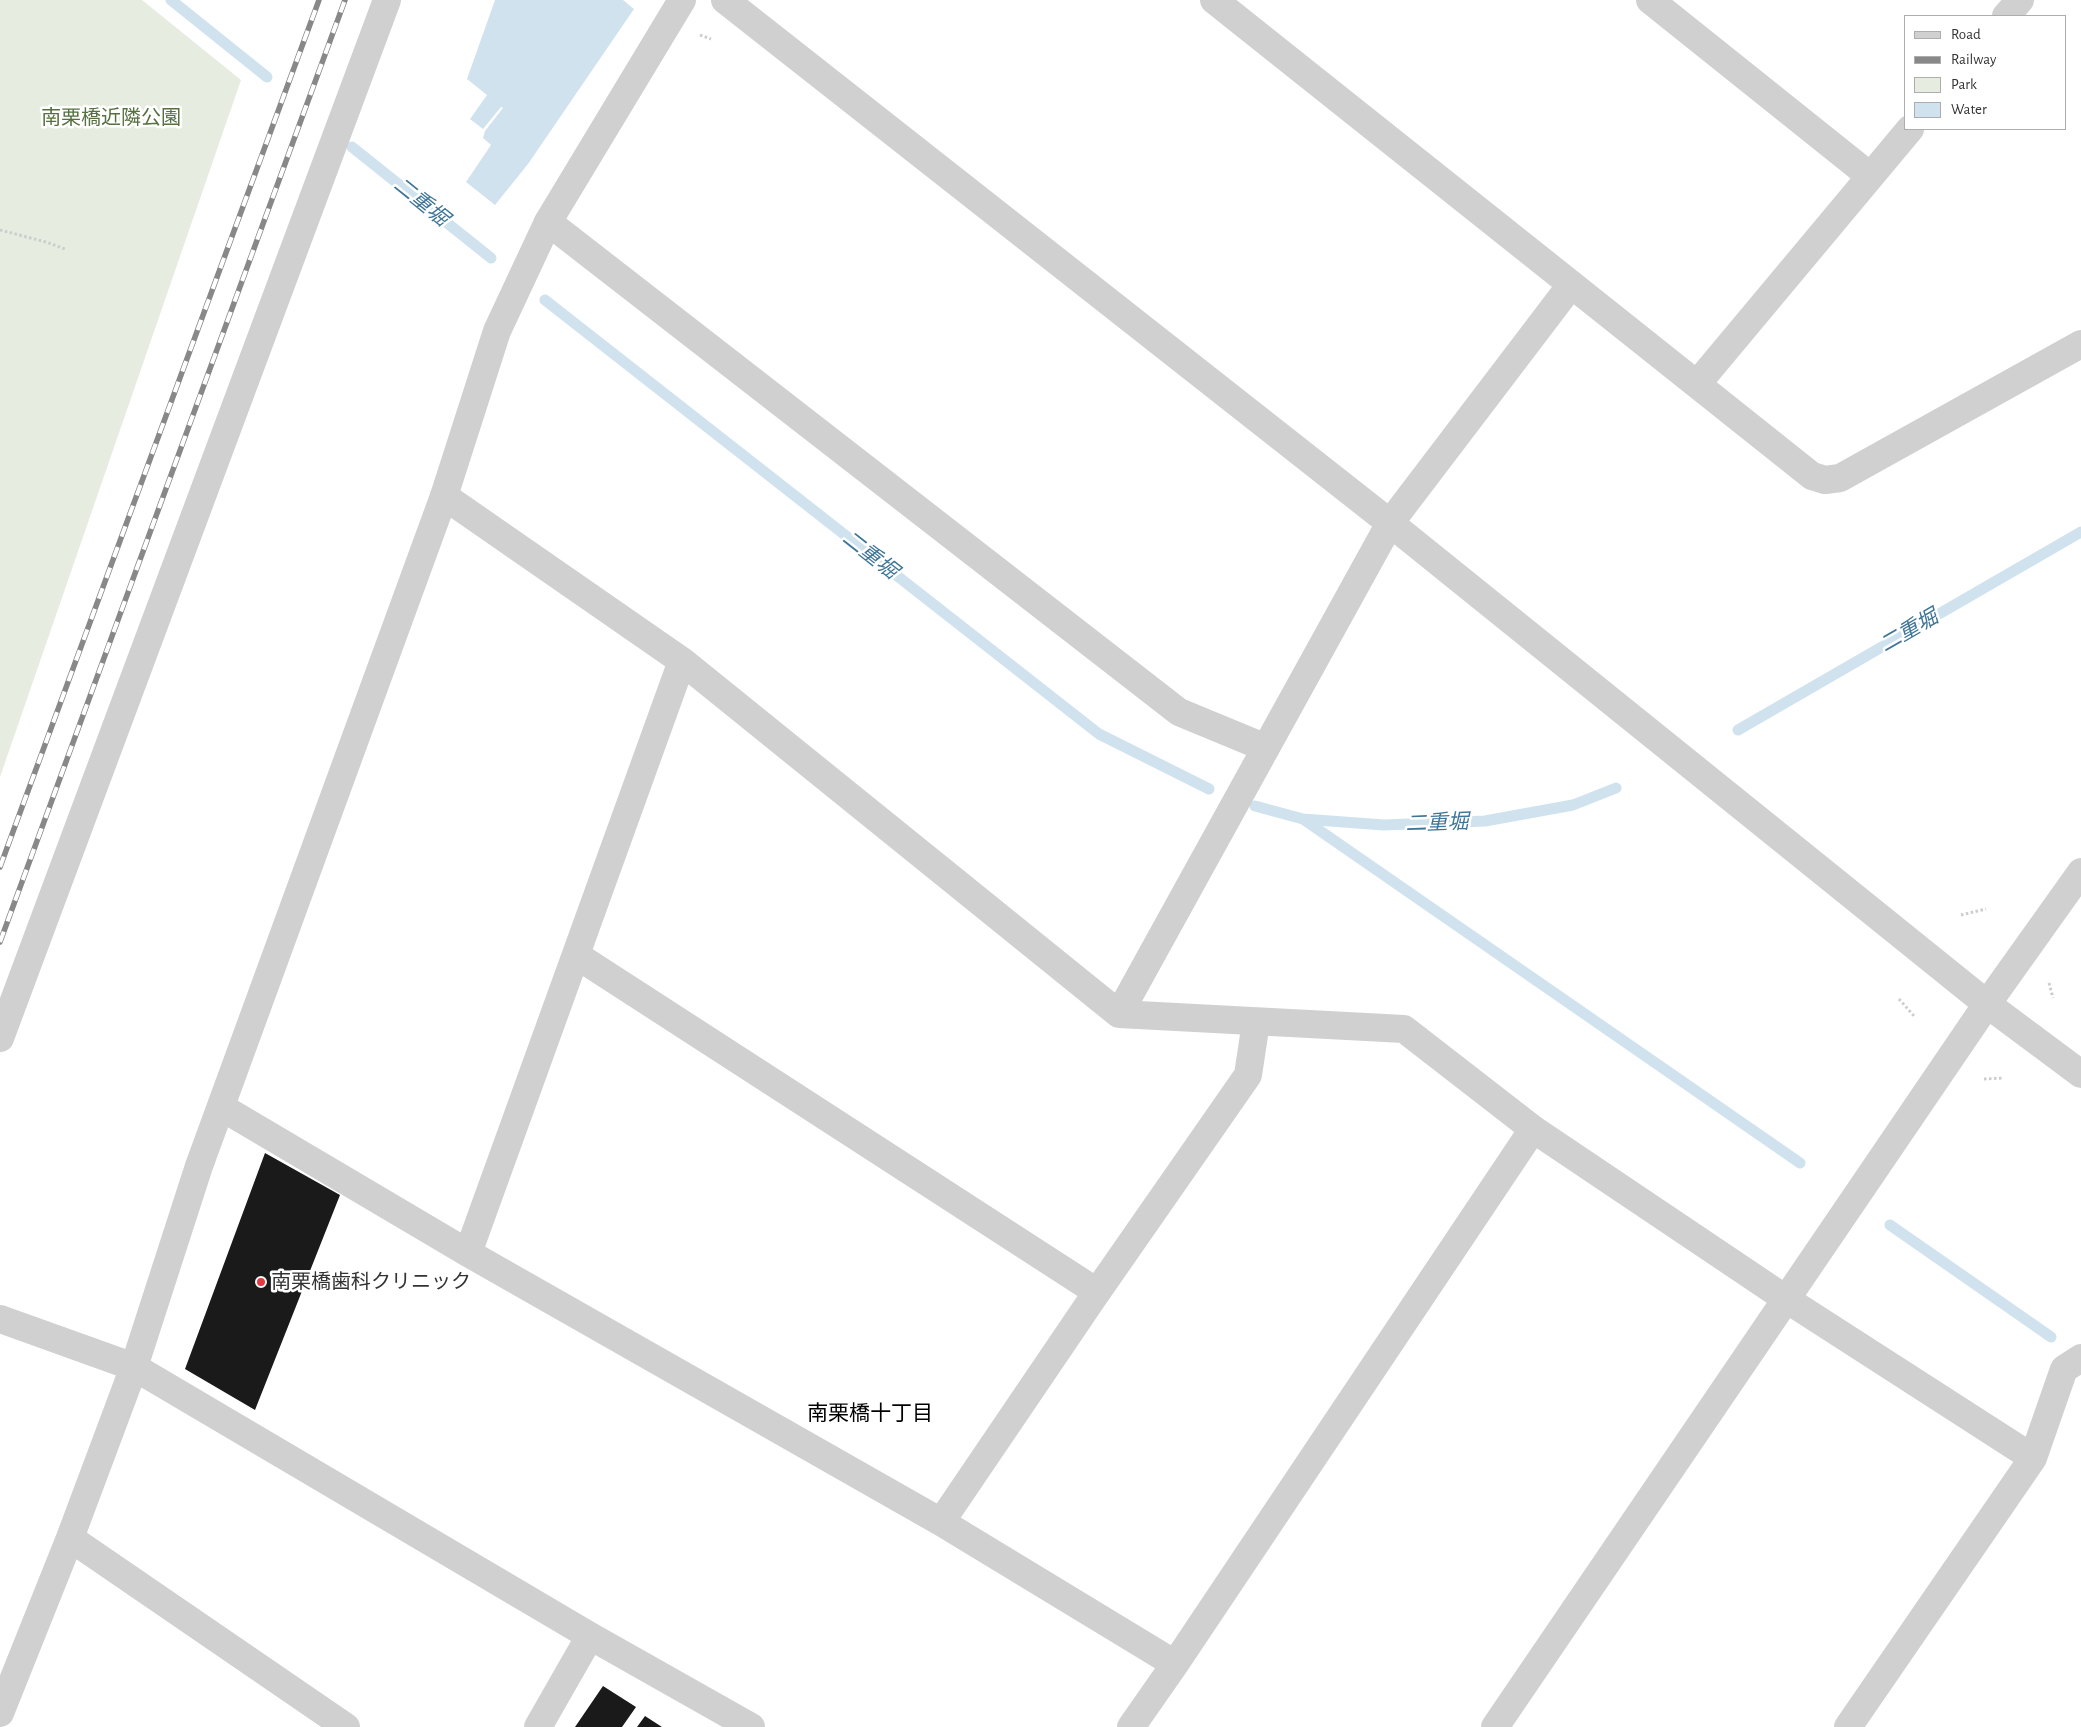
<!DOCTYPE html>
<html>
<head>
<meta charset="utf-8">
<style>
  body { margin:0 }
  #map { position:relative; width:2081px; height:1727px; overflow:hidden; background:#fff; font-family:"Alegreya Sans",sans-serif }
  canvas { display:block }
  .legend { position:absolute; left:1904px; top:15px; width:162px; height:115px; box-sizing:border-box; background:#fff; border:1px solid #adadad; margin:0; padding:6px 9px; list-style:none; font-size:15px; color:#333 }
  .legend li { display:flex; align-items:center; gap:10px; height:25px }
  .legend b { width:25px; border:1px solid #adadad }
</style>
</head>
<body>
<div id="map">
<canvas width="2081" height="1727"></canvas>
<ul class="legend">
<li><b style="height:6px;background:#d0d0d0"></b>Road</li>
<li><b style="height:6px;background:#888"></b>Railway</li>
<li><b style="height:14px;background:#e6ecdf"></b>Park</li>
<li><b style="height:14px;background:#cfe2ee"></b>Water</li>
</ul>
</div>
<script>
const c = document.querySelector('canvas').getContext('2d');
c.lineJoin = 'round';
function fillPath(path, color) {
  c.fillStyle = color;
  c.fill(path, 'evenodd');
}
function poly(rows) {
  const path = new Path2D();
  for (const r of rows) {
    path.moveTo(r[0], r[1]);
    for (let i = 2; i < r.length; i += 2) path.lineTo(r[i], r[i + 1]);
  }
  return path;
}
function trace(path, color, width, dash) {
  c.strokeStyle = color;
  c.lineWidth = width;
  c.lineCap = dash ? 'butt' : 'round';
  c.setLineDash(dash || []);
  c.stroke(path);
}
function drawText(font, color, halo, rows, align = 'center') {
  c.font = font + ' "Alegreya Sans","Noto Sans JP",sans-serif';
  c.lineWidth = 5;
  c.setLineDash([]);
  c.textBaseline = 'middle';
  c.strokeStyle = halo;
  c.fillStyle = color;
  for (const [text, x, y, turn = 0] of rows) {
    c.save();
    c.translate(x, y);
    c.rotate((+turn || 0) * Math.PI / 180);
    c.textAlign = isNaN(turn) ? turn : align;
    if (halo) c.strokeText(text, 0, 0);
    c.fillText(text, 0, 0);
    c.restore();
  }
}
fillPath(poly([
  [0,0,142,0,241,80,0,777]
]), '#e6ecdf');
fillPath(poly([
  [495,0,623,0,634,9,528,164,495,205,466,182,491,145,483,138,485,131,503,108,501,107,483,129,470,119,487,95,467,79]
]), '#cfe2ee');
trace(poly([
  [171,0,267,77],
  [352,147,491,258],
  [545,300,1099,734,1209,789],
  [1738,730,2081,532],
  [1255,806,1303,819,1384,825,1485,821,1573,805,1616,788],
  [1303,819,1800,1163],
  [1890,1225,2051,1337]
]), '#cfe2ee', 11);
fillPath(poly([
  [265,1153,340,1195,255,1410,185,1369],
  [603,1686,636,1707,622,1727,575,1727],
  [645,1716,662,1727,637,1727]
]), '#1a1a1a');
trace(poly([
  [700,35,711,39],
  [0,230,46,242,65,249],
  [1961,915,1986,909],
  [2049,983,2053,998],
  [1899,999,1914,1016],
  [1984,1079,2004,1078]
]), '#cdcdcd', 3, [2.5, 2.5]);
trace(poly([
  [1214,0,1812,476,1825,480,1840,478,2081,344],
  [1650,0,1870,176],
  [2006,16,2020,0],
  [548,222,1179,712,1266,748],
  [1697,384,1910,129],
  [444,496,682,661,1119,1014,1404,1029,1533,1129,1786,1299,2033,1458],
  [576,955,1097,1292,1248,1075,1256,1022],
  [1987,1004,2081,1074],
  [1119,1014,1390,523,1571,285],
  [0,1038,387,0],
  [221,1107,468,1253,941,1522,1097,1292],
  [468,1253,682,661],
  [0,1319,134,1367,590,1636,751,1727],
  [941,1522,1175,1664],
  [70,1538,134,1367],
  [0,1713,70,1538,346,1727],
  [538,1727,590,1636],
  [1131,1727,1175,1664,1533,1129],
  [1848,1727,2033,1458,2064,1369,2081,1358]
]), '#d0d0d0', 28);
trace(poly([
  [725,0,1390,523,1987,1004],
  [134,1367,199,1166,444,496,497,331,548,222,682,0],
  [1495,1727,1987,1004,2081,872]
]), '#d0d0d0', 28);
const rail = poly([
  [0,867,319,0],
  [0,942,345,0]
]);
trace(rail, '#888', 5.5);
trace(rail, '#fff', 4, [11]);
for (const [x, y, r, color] of [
  [261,1282,5,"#e63946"]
]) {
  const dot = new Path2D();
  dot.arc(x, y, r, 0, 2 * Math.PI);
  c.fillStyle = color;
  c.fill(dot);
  trace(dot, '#fff', 2);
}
drawText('20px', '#56703f', '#fff', [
  ["南栗橋近隣公園",111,118]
]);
drawText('20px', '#333', '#fff', [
  ["南栗橋歯科クリニック",271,1282]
], 'left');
drawText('italic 21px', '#3f7597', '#fff', [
  ["二重堀",421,202,39],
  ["二重堀",870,555,38],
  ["二重堀",1909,631,-30],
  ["二重堀",1437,823,-2]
]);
drawText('21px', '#000', '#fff', [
  ["南栗橋十丁目",870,1414]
]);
</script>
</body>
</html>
